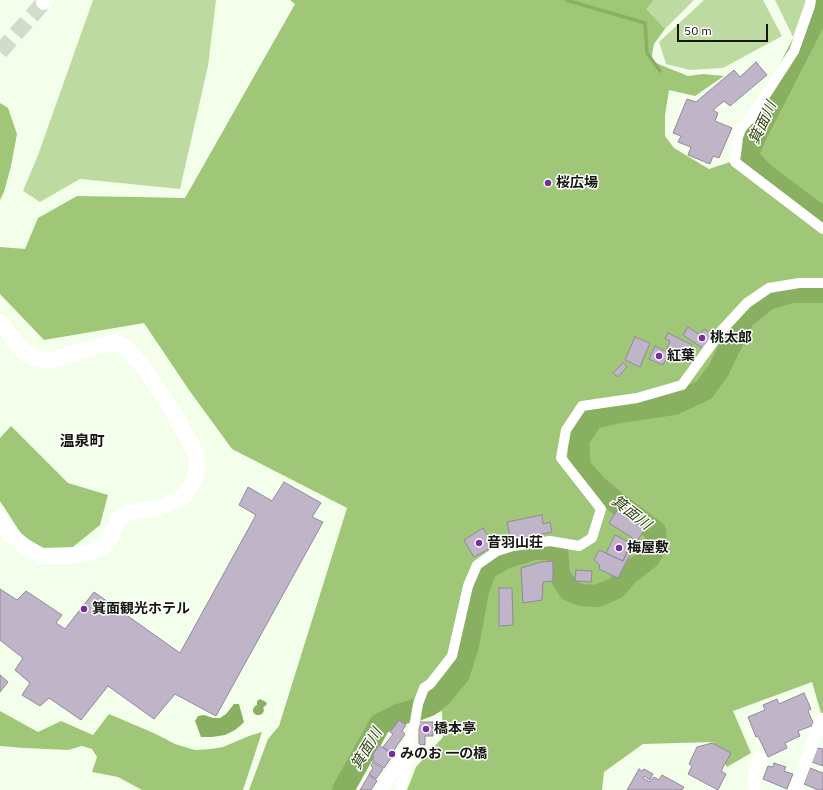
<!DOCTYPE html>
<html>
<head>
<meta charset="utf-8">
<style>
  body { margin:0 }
  #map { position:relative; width:823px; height:790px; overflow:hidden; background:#f3ffea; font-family:"IBM Plex Sans",sans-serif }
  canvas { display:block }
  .scale { position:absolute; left:677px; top:24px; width:91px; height:18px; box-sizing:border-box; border:2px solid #13170f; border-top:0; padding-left:5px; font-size:12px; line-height:14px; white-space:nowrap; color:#13170f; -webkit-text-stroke:3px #fff; paint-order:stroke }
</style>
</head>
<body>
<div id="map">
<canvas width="823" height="790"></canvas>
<div class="scale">50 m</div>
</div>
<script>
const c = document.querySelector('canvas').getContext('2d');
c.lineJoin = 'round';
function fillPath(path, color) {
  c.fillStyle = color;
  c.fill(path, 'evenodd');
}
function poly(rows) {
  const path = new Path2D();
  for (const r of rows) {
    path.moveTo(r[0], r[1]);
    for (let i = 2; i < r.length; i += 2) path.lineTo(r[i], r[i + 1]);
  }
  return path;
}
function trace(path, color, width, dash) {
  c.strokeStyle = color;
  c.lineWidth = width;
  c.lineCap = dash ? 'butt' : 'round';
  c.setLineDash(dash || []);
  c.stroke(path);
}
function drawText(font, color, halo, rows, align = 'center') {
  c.font = font + ' "IBM Plex Sans","Noto Sans JP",sans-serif';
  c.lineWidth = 3;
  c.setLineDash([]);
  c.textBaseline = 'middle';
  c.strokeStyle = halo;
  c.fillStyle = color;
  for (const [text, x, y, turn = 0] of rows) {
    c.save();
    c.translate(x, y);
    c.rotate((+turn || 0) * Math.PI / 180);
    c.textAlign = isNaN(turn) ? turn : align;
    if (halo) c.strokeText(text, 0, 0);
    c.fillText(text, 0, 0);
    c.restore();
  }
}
fillPath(poly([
  [93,0,216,0,208,66,180,189,80,179,40,202,23,191,38,155],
  [654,0,694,0,665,29,645,9],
  [704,0,763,0,782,36,723,68,690,70,666,64,659,42],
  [775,0,806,0,793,37]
]), '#bddba1');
fillPath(poly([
  [290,0,654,0,646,9,665,29,654,44,651,61,688,76,703,74,724,76,695,96,669,90,665,115,665,136,674,148,709,169,752,155,823,24,823,713,821,713,812,682,733,711,751,753,727,767,713,742,643,744,604,772,602,790,407,790,416,767,443,737,442,711,418,722,414,704,408,707,395,712,376,721,338,790,249,790,268,739,279,726,347,508,232,449,189,390,144,323,44,340,0,294,0,247,25,249,38,218,77,196,136,197,185,198,295,4],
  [0,103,8,108,17,134,11,166,4,192,0,200],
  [11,426,68,483,108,495,100,525,73,547,42,548,22,535,0,501,0,438],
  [0,711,38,732,61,721,93,735,109,714,156,734,175,744,195,750,211,749,223,747,249,736,262,732,243,790,142,790,118,777,92,772,97,757,92,749,82,746,68,750,24,748,0,746]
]), '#9fc777');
fillPath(poly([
  [260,699,266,702,267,704,263,708,264,710,263,713,260,715,256,715,253,712,253,709,255,706,257,705,257,701],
  [234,704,239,704,244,722,241,725,235,730,225,735,212,737,201,737,195,721,198,716,204,715,213,718,220,718,226,714]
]), '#89b061');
trace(poly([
  [566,0,645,23,647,53,660,71]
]), '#89b061', 3.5);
trace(poly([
  [823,4,756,135,747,156,763,173,812,210,823,217],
  [343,790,380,724,398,715,428,706,442,695,459,674,468,646,478,591,486,569,505,558,534,549,557,549,559,574,569,590,581,595,597,596,616,588,628,574,649,558,656,545,655,531,617,503,596,485,580,467,578,440,593,418,619,412,674,404,704,390,718,371,744,318,768,299,792,292,823,292]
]), '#89b061', 22);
const building = poly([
  [756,62,767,75,730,106,724,101,713,110,718,113,715,121,732,128,719,158,713,156,710,164,688,155,691,147,678,142,681,136,673,133,687,99,696,102,734,70,740,77,756,62],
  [688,327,700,335,704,329,713,335,704,349,683,335,688,327],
  [668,333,692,345,686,358,667,348,670,341,665,339,668,333],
  [635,337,650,343,640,367,625,360,635,337],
  [655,346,669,353,663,365,649,359,655,346],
  [623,363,627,367,618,377,613,373,623,363],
  [284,482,321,503,312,517,323,522,216,716,175,694,154,719,108,686,81,720,49,698,40,706,22,695,30,683,15,670,23,658,0,640,0,589,17,600,26,591,62,615,56,623,65,629,94,592,180,653,256,515,239,505,248,487,272,501,284,482],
  [618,509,637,520,636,523,645,529,637,541,609,523,618,509],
  [542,515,543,524,550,522,552,532,511,540,507,522,542,515],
  [483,528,494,546,474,557,464,540,483,528],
  [615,535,631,543,623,561,606,553,615,535],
  [631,543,635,545,618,578,599,569,600,565,594,560,599,550,623,561,631,543],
  [553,561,553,581,543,582,542,600,523,603,521,568,541,562,553,561],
  [576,570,592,571,591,582,575,581,576,570],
  [499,588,512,588,513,625,499,626,499,588],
  [0,675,8,682,0,692,0,675],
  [804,693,811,709,808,711,814,725,798,731,800,736,785,743,787,748,768,757,758,736,756,737,748,717,765,710,763,705,777,699,779,704,804,693],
  [399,720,406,725,402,731,405,734,392,753,383,747,393,734,390,732,399,720],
  [419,722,433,722,433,736,425,736,425,745,419,744,419,722],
  [712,743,731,753,721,771,726,774,718,790,688,774,692,766,689,764,697,747,712,743],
  [379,745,393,755,384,768,372,760,374,757,372,756,379,745],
  [817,748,823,749,823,766,812,762,817,748],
  [373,762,383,769,376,779,369,774,373,768,371,766,373,762],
  [774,763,786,767,784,771,793,774,787,789,763,779,768,766,773,767,774,763],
  [810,768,823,773,823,790,818,790,804,784,810,768],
  [639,769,642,771,644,769,653,774,650,780,644,776,643,778,650,782,654,777,659,780,662,775,684,787,682,790,627,790,639,769],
  [369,775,377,781,371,790,360,790,369,775]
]);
fillPath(building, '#c0b4c8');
trace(building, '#93889b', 1);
trace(poly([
  [0,52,44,2]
]), '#d1dcc9', 16, [16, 8]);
trace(poly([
  [811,0,810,6,794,51,750,119,739,130,735,162,823,229],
  [400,790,408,760,407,749,415,722,418,704,424,688,430,684,452,656,468,586,477,565,497,551,513,546,550,541,579,546,592,538,601,509,561,458,566,430,582,406,637,398,682,385,722,330,747,303,769,288,799,283,823,283]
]), '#fff', 10);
trace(poly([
  [381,790,407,749],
  [754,790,754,777,760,759],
  [797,790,795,789,821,721,823,720]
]), '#fff', 13);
trace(poly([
  [44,2,45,0],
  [0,322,21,349,36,359,52,360,102,345,114,342,125,347,143,366,174,414,197,455,198,470,192,485,181,498,161,507,130,512,119,518,113,532,105,546,87,554,65,556,42,556,25,547,11,535,0,519]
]), '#fff', 16);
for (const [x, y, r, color] of [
  [548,183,4,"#792ea0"],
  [702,338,4,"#792ea0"],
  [659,356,4,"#792ea0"],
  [479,543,4,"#792ea0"],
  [619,548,4,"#792ea0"],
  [84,609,4,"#792ea0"],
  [426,729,4,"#792ea0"],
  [392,754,4,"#792ea0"]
]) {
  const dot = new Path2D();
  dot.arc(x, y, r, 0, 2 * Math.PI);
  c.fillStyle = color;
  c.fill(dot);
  trace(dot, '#fff', 1.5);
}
drawText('bold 14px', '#13170f', '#fff', [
  ["桜広場",556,183],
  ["桃太郎",710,338],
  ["紅葉",667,356],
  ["音羽山荘",487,543],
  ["梅屋敷",627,548],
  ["箕面観光ホテル",92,609],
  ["橋本亭",434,729],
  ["みのお 一の橋",400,754]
], 'left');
drawText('italic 15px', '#2f470e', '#fff', [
  ["箕面川",763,123,-65],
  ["箕面川",631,513,38],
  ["箕面川",367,749,-59]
]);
drawText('bold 15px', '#13170f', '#fff', [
  ["温泉町",82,442]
]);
</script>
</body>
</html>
